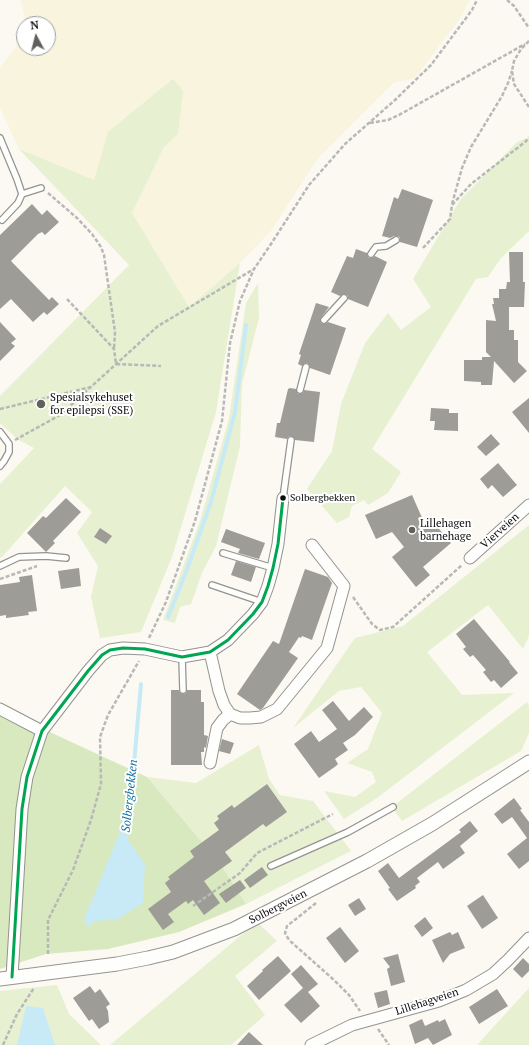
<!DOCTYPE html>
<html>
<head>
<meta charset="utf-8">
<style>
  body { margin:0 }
  #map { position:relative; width:529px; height:1045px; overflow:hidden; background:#fbf9f2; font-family:"PT Serif",serif }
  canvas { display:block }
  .north { position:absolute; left:16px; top:16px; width:40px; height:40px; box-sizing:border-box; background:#fff; border:1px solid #9e9e9e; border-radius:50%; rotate:353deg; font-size:11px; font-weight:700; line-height:16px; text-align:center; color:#0d0d0d }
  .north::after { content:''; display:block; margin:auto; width:14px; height:18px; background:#60605d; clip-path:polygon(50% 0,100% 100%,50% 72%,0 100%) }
</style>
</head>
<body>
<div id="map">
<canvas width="529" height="1045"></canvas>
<div class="north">N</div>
</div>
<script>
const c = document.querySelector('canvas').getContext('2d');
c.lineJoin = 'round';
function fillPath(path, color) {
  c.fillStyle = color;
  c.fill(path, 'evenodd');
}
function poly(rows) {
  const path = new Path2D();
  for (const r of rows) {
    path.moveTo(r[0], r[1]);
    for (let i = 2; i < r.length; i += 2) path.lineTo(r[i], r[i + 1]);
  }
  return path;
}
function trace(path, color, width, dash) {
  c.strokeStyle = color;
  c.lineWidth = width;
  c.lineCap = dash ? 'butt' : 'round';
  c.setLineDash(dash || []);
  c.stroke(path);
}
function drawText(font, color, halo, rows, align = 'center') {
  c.font = font + ' "PT Serif",serif';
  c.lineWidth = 4;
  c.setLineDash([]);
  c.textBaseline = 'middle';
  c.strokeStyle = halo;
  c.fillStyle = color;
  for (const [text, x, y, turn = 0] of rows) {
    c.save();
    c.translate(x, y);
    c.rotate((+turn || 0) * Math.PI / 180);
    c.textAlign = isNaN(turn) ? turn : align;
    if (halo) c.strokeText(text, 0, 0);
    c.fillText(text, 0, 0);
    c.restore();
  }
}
fillPath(poly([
  [21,0,470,0,459,20,415,78,393,83,318,158,271,231,240,263,189,307,132,213,164,147,178,134,108,132,94,181,19,149,0,108,0,68,24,35,24,48,48,48,48,24,26,24]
]), '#f8f4de');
fillPath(poly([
  [173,79,183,91,178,134,164,147,132,213,189,307,240,263,216,412,172,557,141,632,100,638,91,597,98,566,77,533,92,512,65,486,3,556,0,558,0,484,34,448,17,439,0,423,0,396,129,265,19,149,94,180,108,132],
  [529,137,529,231,501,258,488,277,476,279,372,449,401,472,388,493,368,505,364,500,352,506,349,517,337,523,307,489,332,451,341,404,365,343,388,313,401,330,431,307,413,279,460,200,517,142],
  [258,283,259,318,242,384,240,446,216,546,202,573,191,604,180,607,175,623,163,620,200,521,229,418,246,303],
  [529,525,529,636,523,649,488,605,427,652,462,695,514,693,377,798,344,819,324,791,355,797,376,782,372,772,347,763,368,749,382,713,361,687,339,691,293,728,355,638,403,626],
  [527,702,529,706,529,733,521,751,402,821,392,807],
  [259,745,269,779,280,795,313,801,351,851,246,904,219,862,147,777,196,783],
  [257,922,277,941,235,976,265,1015,231,1045,110,1045],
  [57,985,69,1014,101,1045,0,1045,0,991],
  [529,988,529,1045,477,1045]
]), '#e7f1d1');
fillPath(poly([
  [0,709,147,777,219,862,246,904,179,932,108,949,46,954,0,969]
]), '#d8e9bf');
fillPath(poly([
  [121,830,145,864,143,903,118,919,83,922],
  [26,1006,43,1008,55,1045,17,1045]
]), '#c7eaf6');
trace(poly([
  [168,617,186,572,211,502,235,412,246,325],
  [124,841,128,832,141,684],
  [89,925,92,917]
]), '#c7eaf6', 4);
fillPath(poly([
  [402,189,433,200,417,247,400,242,400,238,398,236,394,236,390,238,382,236,394,197,398,199],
  [32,204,42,215,47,210,59,222,45,235,42,232,38,234,11,261,49,300,52,297,59,304,47,315,44,312,33,322,11,299,0,309,0,235],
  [356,249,367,253,367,255,369,258,372,258,375,256,387,262,368,307,348,299,348,296,345,294,340,296,331,292,347,256,353,258],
  [509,252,523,252,523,282,525,282,524,307,509,307,509,330,514,330,514,340,518,340,518,362,527,371,514,383,494,361,492,385,481,385,481,382,464,381,464,360,482,360,482,357,491,357,486,352,486,320,496,321,492,304,494,304,493,298,499,298,499,289,506,289,507,282,510,282],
  [316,303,329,307,320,319,321,323,325,324,328,322,346,328,330,375,310,368,310,366,307,363,305,363,302,366,298,364,301,355,299,354],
  [0,322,16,339,11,343,15,346,0,361],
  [290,388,296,389,297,393,299,394,303,393,304,390,320,392,314,442,295,440,292,436,289,436,287,439,275,437,277,423,280,423,288,389],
  [529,398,529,433,512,412],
  [431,408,449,409,449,413,458,413,458,431,434,430,435,421,430,421],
  [491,434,500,444,486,456,477,447],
  [498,463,517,485,503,497,492,485,488,489,480,479],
  [412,495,427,529,434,523,451,543,423,567,430,575,416,587,392,557,404,547,392,532,376,539,365,515],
  [66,498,81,512,53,541,55,543,46,552,27,533,43,516,46,518],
  [100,528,112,536,106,544,94,537],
  [226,529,265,543,259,559,238,553,240,549,221,542],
  [236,561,256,567,251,582,231,575],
  [79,568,81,586,61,589,58,571],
  [305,569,328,577,332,583,312,640,302,636,301,638,299,637,289,652,298,658,263,708,260,710,237,694,273,641,279,644],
  [32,575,37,611,28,612,29,615,6,618,6,615,0,616,0,585,20,582,19,577],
  [474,619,510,662,509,662,518,673,501,688,494,680,491,682,483,672,486,670,473,655,470,657,463,649,466,647,456,634],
  [171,690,179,690,180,693,183,694,186,693,187,690,201,690,201,702,204,702,204,735,208,736,206,748,204,747,204,752,201,752,202,765,171,765],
  [333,701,349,721,364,707,373,717,355,735,343,743,348,750,335,759,338,764,336,766,319,778,294,744,311,731,319,742,337,729,322,710],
  [222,739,234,743,230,754,219,751],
  [267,784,287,812,266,827,263,824,225,852,232,861,204,881,220,903,204,915,193,900,188,904,186,901,168,914,174,922,163,930,148,909,171,892,165,883,170,879,168,877,194,857,190,851,219,830,214,823,219,819,217,816,232,805,234,808],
  [514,798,522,809,520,810,529,822,529,861,519,869,507,854,527,838,512,817,502,824,494,814],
  [470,821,478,831,460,846,465,853,443,869,438,862,417,878,420,882,415,886,416,888,397,901,388,889,390,888,378,871,388,863,399,878,461,832,459,830],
  [262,867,268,875,250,888,244,880],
  [240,880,246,888,226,903,219,894],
  [483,895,498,918,482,929,467,906],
  [359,898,366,909,355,916,348,905],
  [425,917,433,928,422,937,414,926],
  [340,927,359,951,345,963,326,938],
  [450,932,452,935,458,932,465,948,450,954,443,963,432,940],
  [398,954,405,982,391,986,387,969,390,967,383,958],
  [278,956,291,971,259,1000,247,986,263,971,262,970],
  [523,958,529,964,529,971,522,978,513,969],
  [301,965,318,984,308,992,320,1006,301,1023,284,1005,303,988,291,974],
  [90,986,95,993,100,989,110,1004,106,1007,108,1011,109,1022,99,1029,92,1019,89,1021,73,998],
  [497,989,508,1006,479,1024,469,1007],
  [387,990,390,1004,378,1008,374,993],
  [422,1019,425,1026,438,1020,439,1022,445,1019,452,1035,433,1045,428,1038,415,1044,409,1025],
  [249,1032,263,1045,237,1045]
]), '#9e9c97');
const service = poly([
  [0,138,17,179,22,194,18,203,2,220],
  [22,194,41,188],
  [371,254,376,247,386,246,396,240],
  [324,320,344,298],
  [300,390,306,367],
  [0,432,9,444,9,452,4,461,0,466],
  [283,498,291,440],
  [223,553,273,568],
  [0,566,19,557,46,556,66,558],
  [212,585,262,602],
  [182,657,183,690],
  [271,866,348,832,393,807]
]);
const minor = poly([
  [470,558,529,505],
  [210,652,219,691,224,705,230,714,240,718,250,718,261,717,277,709,327,648,344,586,312,545],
  [0,709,42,731],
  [210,763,217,728,223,720,230,714],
  [12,977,22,809,27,777,42,731,88,671,102,655,110,650,123,648,145,649,182,657,210,652,228,640,253,614,262,602,268,586,273,568,278,544,283,498],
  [311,1045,352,1025,439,1001,466,990,493,974,508,960,529,938]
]);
const tertiary = poly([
  [0,979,117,964,148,958,173,952,234,929,367,861,432,824,529,762]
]);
trace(service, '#949390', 8);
trace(minor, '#949390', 13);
trace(tertiary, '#949390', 15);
trace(poly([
  [507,0,514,6,529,28],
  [529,41,521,49,514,61,512,71,514,84,529,107],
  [370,123,388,120,399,115,525,44],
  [48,193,77,218,92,234,101,247,104,255,115,332,114,349],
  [452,204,462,168,471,147,502,96,508,83,512,71],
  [423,248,450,219,452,205,471,184,525,142,529,138],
  [67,299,114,349,116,364,161,366],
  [0,409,91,387],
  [15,440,60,415,158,326,254,269],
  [0,579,37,566],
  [353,597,372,624,380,630,393,627,462,565],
  [149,638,166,602,195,521,222,421,230,343,240,301,254,269,271,244,309,185,345,144,395,100,431,65,472,10,477,0],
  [316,903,287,926,285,933,289,940,334,980,349,995,360,1011],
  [193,906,240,873,257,853,333,814],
  [48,954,48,920,73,870,91,820,101,784,100,737,108,715,139,661],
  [378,1029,389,1045],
  [3,1045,17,1014,34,988]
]), '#b8b8b6', 2.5, [4, 2]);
trace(service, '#fefefd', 5.5);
trace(minor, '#fefefd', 11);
trace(tertiary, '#fefefd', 13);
trace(poly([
  [12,977,22,809,27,777,42,731,88,671,102,655,110,650,123,648,145,649,182,657,210,652,228,640,253,614,262,602,268,586,273,568,278,544,283,498]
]), '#00a651', 3);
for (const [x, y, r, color] of [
  [41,404,5,"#60605d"],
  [283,498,3.5,"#0d0d0d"],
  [412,530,4,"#60605d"]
]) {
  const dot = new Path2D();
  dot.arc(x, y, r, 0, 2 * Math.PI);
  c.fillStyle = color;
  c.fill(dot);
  trace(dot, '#fff', 1.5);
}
drawText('10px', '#0d0d0d', '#fff', [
  ["Solbergbekken",290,498]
], 'left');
drawText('11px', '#0d0d0d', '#fff', [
  ["Spesialsykehuset",50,398],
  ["for epilepsi (SSE)",50,411],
  ["Lillehagen",420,524],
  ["barnehage",420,537]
], 'left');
drawText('11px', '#0d0d0d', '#fff', [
  ["Vierveien",500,531,-42],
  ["Solbergveien",278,907,-27],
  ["Lillehagveien",427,1002,-18]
]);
drawText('italic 12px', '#1371a3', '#fff', [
  ["Solbergbekken",130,796,-84]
]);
</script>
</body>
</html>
